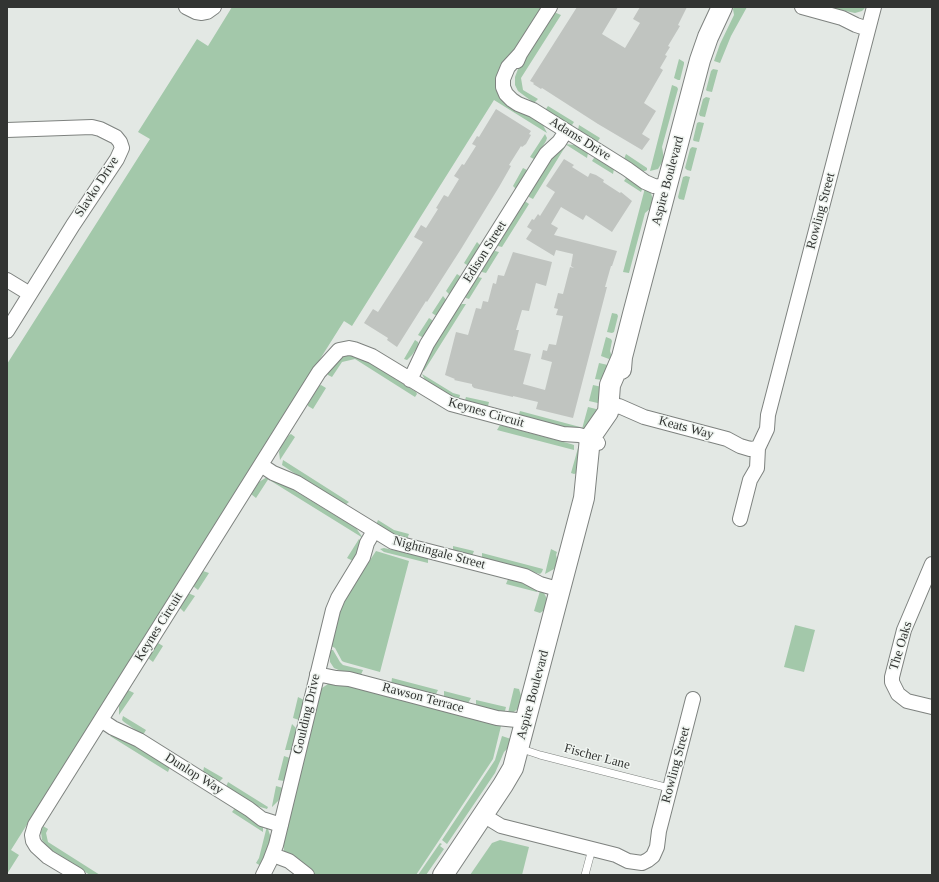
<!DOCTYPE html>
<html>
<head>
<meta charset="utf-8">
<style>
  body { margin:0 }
  #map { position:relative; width:939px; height:882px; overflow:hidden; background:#e3e8e4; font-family:"Times New Roman",serif }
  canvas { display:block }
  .frame { position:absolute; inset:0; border:8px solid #323432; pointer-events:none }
</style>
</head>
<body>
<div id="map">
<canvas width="939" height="882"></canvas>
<div class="frame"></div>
</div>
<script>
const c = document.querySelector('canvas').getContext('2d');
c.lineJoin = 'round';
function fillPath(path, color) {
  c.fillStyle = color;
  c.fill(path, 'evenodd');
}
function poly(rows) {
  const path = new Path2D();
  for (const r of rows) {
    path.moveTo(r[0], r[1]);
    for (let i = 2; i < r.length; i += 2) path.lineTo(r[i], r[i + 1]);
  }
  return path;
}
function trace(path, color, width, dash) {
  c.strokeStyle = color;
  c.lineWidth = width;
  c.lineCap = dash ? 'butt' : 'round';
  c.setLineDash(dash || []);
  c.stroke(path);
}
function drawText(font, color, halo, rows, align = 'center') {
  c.font = font + ' "Times New Roman",serif';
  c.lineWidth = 3;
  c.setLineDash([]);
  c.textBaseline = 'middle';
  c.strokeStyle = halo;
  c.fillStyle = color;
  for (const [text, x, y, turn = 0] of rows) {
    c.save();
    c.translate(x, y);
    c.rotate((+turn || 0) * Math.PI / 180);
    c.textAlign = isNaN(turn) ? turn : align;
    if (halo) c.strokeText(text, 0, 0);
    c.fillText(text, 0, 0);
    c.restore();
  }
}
fillPath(poly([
  [232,7,542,7,499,77,543,125,547,133,494,100,352,326,344,321,11,850,19,855,7,874,7,364,150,139,138,132,197,39,208,46],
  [734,7,747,7,731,36,720,63,714,61,720,44,734,15,733,9],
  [827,7,866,7,862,11,855,13],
  [554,12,561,15,521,78,523,90,538,99,534,103,518,91,515,85,515,77,518,69],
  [679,59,684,62,684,64,680,80,678,80,674,78],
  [713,69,718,70,712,92,707,91,706,90,711,71],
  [672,85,677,87,678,89,662,147,664,159,658,169,650,171],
  [706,97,710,98,705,117,700,116,699,114,703,99],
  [548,106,574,122,572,125,570,125,547,111,546,109],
  [699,122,704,123,699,142,694,141,693,140,697,123],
  [579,125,600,138,598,141,596,141,578,130],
  [545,134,547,138,546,141,535,159,534,159,530,157],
  [565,144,575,145,588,153,587,158],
  [561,146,565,147,533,199,529,197,529,194,556,151],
  [692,147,697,148,691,171,687,170,685,168,690,149],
  [626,154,647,168,647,170,645,171,643,171,624,159],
  [594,158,596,158,614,169,613,174,592,161],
  [523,168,527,170,527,172,518,188,515,188,513,186],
  [686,176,690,177,684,200,679,199,678,197,683,177],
  [626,178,628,178,643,187,641,192,624,181],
  [645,188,650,191,653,199,652,204,651,208,645,213,629,273,623,272],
  [524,202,526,202,529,204,502,247,498,246,498,245],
  [477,242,480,245,480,247,469,265,467,265,464,263],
  [495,251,499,252,486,273,482,272,481,270,492,252],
  [457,274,460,276,461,278,451,293,449,294,446,291],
  [478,277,482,278,469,299,466,298,465,297,476,279],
  [443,296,447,301,437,315,435,315,432,313],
  [462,304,466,304,424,371,421,368,424,361,460,305],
  [612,313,617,314,618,316,614,332,612,333,607,332],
  [429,318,432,320,433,323,424,337,422,337,418,335],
  [606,337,611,339,612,341,610,351,612,357,609,359,601,356],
  [415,340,418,342,419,345,412,355,407,360,404,359],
  [347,354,359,356,416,392,417,394,415,397,355,359,342,362,332,377,328,375,328,372,337,359],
  [599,363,608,365,602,380,595,379],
  [422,374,453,393,460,395,459,399,457,400,426,382],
  [321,385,326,388,313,409,308,406,308,404,319,386],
  [593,385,602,387,602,404,589,401],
  [466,397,489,402,488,406,486,407,466,402,465,400],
  [588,407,600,410,584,430,582,429],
  [520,411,580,427,579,430,577,431,520,416,519,414],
  [500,425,571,444,574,445,574,450,497,430],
  [291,434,295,437,280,460,279,452,281,446,289,435],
  [578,448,582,453,577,473,574,474,571,473],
  [283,460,349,502,345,505,291,471,282,465],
  [267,477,269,478,256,498,251,494,259,482],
  [274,478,356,528,363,538,271,481],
  [378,520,394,530,409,534,407,539,394,535,376,525],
  [359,539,363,543,353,561,347,558],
  [453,546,474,551,472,556,453,551],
  [384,548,428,558,428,563,384,552,380,549],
  [551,549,557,552,556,555,558,562,554,569,545,574],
  [376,551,409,561,380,672,344,662,342,661,335,648,331,646,339,611,346,597],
  [482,553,543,569,542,572,540,574,482,559],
  [203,571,209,573,198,590,193,586],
  [508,579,537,587,537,592,506,584],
  [540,591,543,591,547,599,546,609,540,613,534,611],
  [188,593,195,596,184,612,179,607],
  [795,625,815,630,804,672,784,667],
  [158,643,163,646,153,662,148,658],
  [330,650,333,650,340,662,343,665,363,670,360,677,343,672,334,668,330,662],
  [392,678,438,690,435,696,391,685],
  [331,682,500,724,501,726,493,759,416,875,316,875,290,858,284,851,283,843,319,694,322,688],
  [514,688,519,689,522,699,519,708,511,714,508,713],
  [128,690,134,693,119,715,119,705],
  [444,691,471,698,467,705,444,698],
  [298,697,304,700,299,720,293,718],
  [476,700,506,707,505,711,503,714,476,707],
  [123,716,146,730,143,735,124,722,122,720],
  [292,724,297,729,292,750,285,750],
  [114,733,170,767,168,772,110,736],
  [502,736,511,739,509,747,504,752,495,773,447,844,442,840,495,760],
  [284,756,290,758,284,781,278,780],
  [204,767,223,778,219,782,203,772],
  [228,782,268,807,267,809,257,806,226,787],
  [276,786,283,788,279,800,272,807,272,806],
  [235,808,263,823,263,832,232,812],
  [43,826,48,829,46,833,48,842,100,875,90,875,48,848,42,840,41,832],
  [267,826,270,835,270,840,267,853,261,866,256,863,259,858],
  [500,840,529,847,522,875,470,875,492,843],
  [440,843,442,844,440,846,444,849,426,875,418,875]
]), '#a3c8aa');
fillPath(poly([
  [577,7,618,7,602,34,625,48,640,23,633,19,640,7,687,7,678,25,680,26,668,46,670,47,665,55,667,56,660,68,663,70,644,103,656,111,642,134,650,139,642,150,598,124,542,88,541,89,533,84,534,83,530,81],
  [496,109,531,131,529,134,531,135,526,144,522,147,521,146,509,165,511,166,499,187,461,249,427,302,426,301,397,347,387,340,388,338,364,323,373,309,378,312,409,264,423,242,414,237,421,225,426,228,438,209,436,208,444,195,448,197,459,179,454,176,462,164,464,165,476,146,472,144,477,136,479,137],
  [564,159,574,165,572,167,588,177,590,173,596,175,604,180,603,182,620,193,621,192,632,201,612,232,586,215,583,220,561,207,551,224,558,228,554,235,617,251,612,266,611,266,605,287,607,287,573,418,536,409,538,402,513,396,513,397,474,388,472,386,472,384,454,380,455,379,445,375,456,332,468,335,476,308,481,309,483,301,488,302,493,283,496,284,498,275,504,276,513,252,552,262,546,286,536,283,529,311,522,310,516,330,519,330,514,350,531,354,523,384,545,390,552,362,541,359,543,350,547,351,549,344,556,345,563,316,556,315,558,309,554,308,558,293,563,294,570,267,574,268,571,266,573,254,556,250,554,256,526,239,532,230,527,227,532,219,534,220,538,214,540,216,555,192,546,186]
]), '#c0c4c0');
const lane = poly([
  [519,748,540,755,669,788],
  [585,875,592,849]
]);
const street = poly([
  [186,7,196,12,202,13,207,12,214,7],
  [802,7,842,18,856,25,868,29],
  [520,54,508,67,503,79,503,87,506,94,512,100,518,104,533,110,627,169,645,182,654,186,667,187],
  [517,61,520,54,550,7],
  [7,130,92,127,100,129,116,137,120,142,122,148,117,159,73,225,7,331],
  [7,280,30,294],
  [410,380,427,344,546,154,559,142,566,131],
  [609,409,619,406,644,417,727,439,740,446,750,449,758,448],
  [261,465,273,473,297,483,393,542,525,576,540,584,561,590],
  [740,519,750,480,757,468,758,448,767,429,768,415,874,7],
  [932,564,904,630,892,677,892,682,898,694,907,701,932,707],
  [317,674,336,678,349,679,497,718,526,721],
  [101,720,113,728,139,740,249,809,262,819,281,825],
  [483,815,501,826,616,855,628,861,642,863,648,860,653,856,657,847,659,831,693,699],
  [273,855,289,861,307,875],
  [78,875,48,857,36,846,33,841,32,835,35,825,319,372,339,350,349,348,354,349,372,356,451,404,563,434,579,435,590,438,598,443],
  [263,875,270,861,276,845,333,610,338,598,363,557,367,543,374,531]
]);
const secondary = poly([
  [621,369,622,357,633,314,700,60,708,37,722,7],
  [443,875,503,785,513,768,584,498,590,438,608,412,610,385,622,357]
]);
trace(lane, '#7e827f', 8);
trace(street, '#7e827f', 16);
trace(secondary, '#7e827f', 22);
trace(lane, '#fff', 7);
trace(street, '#fff', 14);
trace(secondary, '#fff', 20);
drawText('13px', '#323432', '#f0f5f1', [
  ["Adams Drive",580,139,32],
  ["Aspire Boulevard",668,181,-75],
  ["Slavko Drive",97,187,-57],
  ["Rowling Street",821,211,-75],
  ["Edison Street",485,252,-58],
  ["Keynes Circuit",486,413,16],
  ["Keats Way",686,428,15],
  ["Nightingale Street",439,553,15],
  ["Keynes Circuit",159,627,-58],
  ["The Oaks",901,646,-73],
  ["Aspire Boulevard",533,695,-75],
  ["Rawson Terrace",423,698,15],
  ["Goulding Drive",307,714,-77],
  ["Fischer Lane",597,757,15],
  ["Rowling Street",676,765,-75],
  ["Dunlop Way",194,774,32]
]);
</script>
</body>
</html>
